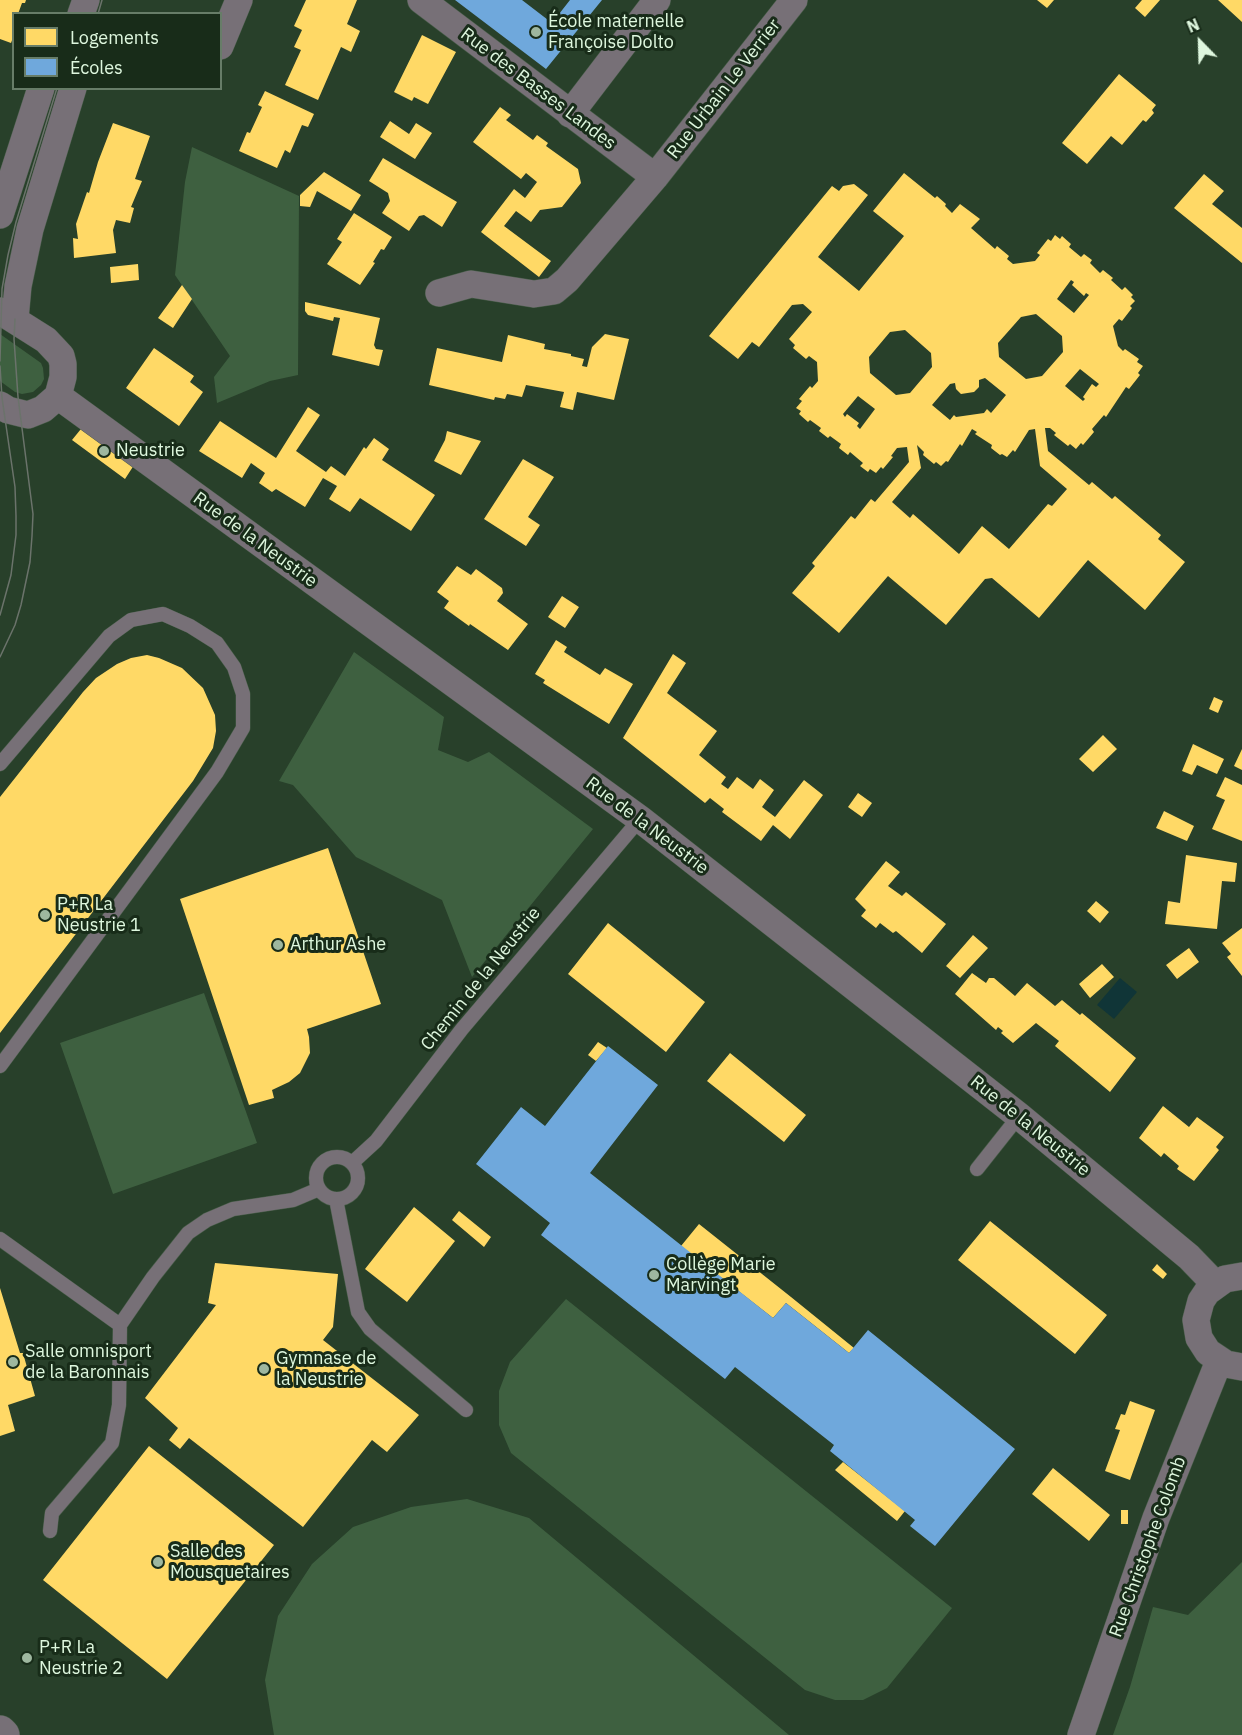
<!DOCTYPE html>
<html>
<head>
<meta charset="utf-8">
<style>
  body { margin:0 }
  #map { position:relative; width:1242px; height:1735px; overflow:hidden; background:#28402a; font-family:"IBM Plex Sans",sans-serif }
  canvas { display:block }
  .legend { position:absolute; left:12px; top:12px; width:210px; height:78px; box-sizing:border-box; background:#182c19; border:2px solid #677d68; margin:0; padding:8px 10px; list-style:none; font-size:18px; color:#def7de }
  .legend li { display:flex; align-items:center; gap:12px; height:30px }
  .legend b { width:30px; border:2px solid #677d68 }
  .north { position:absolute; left:1170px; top:12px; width:60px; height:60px; -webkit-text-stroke:4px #182c19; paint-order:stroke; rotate:337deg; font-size:16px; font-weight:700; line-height:24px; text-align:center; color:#def7de }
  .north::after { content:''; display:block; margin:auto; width:21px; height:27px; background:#def7de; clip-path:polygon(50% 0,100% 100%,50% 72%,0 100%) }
</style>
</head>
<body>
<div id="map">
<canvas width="1242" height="1735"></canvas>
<ul class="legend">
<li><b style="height:16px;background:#ffd966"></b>Logements</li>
<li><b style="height:16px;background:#6fa8dc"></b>Écoles</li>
</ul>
<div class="north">N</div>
</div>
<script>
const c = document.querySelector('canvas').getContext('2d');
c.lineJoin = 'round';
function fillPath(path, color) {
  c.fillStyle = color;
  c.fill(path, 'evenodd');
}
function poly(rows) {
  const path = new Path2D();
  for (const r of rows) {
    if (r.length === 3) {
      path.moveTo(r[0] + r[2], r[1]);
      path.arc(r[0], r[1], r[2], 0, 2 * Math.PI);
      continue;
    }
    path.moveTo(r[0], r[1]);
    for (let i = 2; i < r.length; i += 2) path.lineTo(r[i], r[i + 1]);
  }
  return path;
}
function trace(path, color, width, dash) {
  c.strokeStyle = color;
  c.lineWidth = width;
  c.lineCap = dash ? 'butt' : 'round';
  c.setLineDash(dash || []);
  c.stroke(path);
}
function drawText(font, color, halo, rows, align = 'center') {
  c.font = font + ' "IBM Plex Sans",sans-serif';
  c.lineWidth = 6;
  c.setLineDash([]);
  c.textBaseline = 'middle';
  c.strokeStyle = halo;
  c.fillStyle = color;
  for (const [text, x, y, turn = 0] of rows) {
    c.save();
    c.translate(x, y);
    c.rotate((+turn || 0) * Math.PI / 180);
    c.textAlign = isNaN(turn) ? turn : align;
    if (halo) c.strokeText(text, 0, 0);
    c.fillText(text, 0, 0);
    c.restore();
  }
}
fillPath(poly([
  [192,147,299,196,298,375,270,381,217,403,214,377,230,356,175,275,185,182],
  [0,334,41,363,43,368,44,379,41,385,33,392,22,394,15,392,0,381],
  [354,652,444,717,438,750,468,762,489,752,593,829,472,977,442,900,356,857,293,785,279,781],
  [204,993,257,1143,113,1194,60,1043],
  [566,1299,952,1608,887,1688,863,1700,835,1700,805,1690,511,1453,499,1425,499,1391,510,1362],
  [467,1499,529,1518,789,1735,274,1735,265,1680,278,1616,312,1564,353,1527,411,1507],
  [1242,1562,1242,1735,1113,1735,1130,1687,1153,1607,1188,1615]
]), '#3e6040');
fillPath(poly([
  [1120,978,1137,992,1114,1019,1097,1005]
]), '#103537');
fillPath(poly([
  [0,0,26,0,25,3,22,3,18,14,14,14,14,35,11,43,0,39],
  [306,0,357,0,347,24,360,31,351,52,341,47,318,100,285,85,301,50,294,47,302,30,294,26],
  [1037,0,1054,0,1047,8],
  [1142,0,1160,0,1145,17,1135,8],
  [1218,0,1242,0,1242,22],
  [422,35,456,52,428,104,414,97,412,101,394,92],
  [1119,74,1156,105,1152,110,1154,113,1146,122,1143,120,1122,145,1111,136,1087,164,1062,143],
  [265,91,314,114,308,127,302,125,290,153,285,150,277,168,239,151,247,132,250,133,262,107,258,105],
  [500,107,511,115,506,120,533,140,537,135,548,143,546,146,578,169,581,183,562,207,540,210,531,222,516,211,504,226,551,261,539,277,481,232,514,189,525,198,537,182,526,173,521,179,473,142],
  [390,121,409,134,416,123,432,133,415,159,380,137],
  [113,123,150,136,135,179,142,181,131,207,134,208,130,223,116,220,113,230,116,253,74,258,73,238,78,239,76,224,87,192,89,193,98,162],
  [383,158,457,202,442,227,424,215,419,216,409,231,382,213,390,201,388,193,369,181],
  [324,172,361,195,351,211,317,191,310,207,300,206,300,195],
  [904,173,935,198,937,196,946,204,945,206,952,213,960,204,980,219,971,228,995,249,997,246,1009,256,1007,259,1013,264,1035,261,1040,255,1037,253,1048,239,1051,241,1055,235,1060,239,1062,236,1071,244,1069,247,1081,257,1084,254,1092,260,1090,263,1100,273,1103,270,1113,278,1111,280,1122,290,1125,287,1133,295,1131,297,1135,301,1130,306,1132,308,1122,321,1119,319,1113,326,1118,346,1123,351,1125,349,1139,359,1137,362,1143,366,1138,373,1140,375,1129,389,1126,387,1106,417,1104,415,1092,429,1094,432,1083,445,1081,443,1076,449,1070,444,1068,446,1054,435,1056,433,1050,428,1045,428,1048,451,1089,485,1092,482,1112,499,1115,496,1161,535,1158,539,1185,562,1145,610,1088,560,1039,618,992,578,985,579,946,625,888,576,839,633,792,593,815,566,812,563,851,516,855,519,871,499,875,502,909,462,907,447,897,448,891,456,893,457,883,469,881,467,876,473,870,469,868,472,860,466,863,463,850,452,848,455,839,448,841,444,830,436,828,438,819,431,821,428,810,420,808,422,799,414,801,411,796,408,802,401,799,399,810,386,812,388,818,381,817,362,809,356,806,359,793,348,795,345,789,339,812,312,803,304,792,305,759,347,752,342,738,359,709,336,832,186,839,191,843,186,854,184,868,195,818,257,859,291,904,236,873,211],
  [1071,280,1074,282,1072,285,1084,296,1086,293,1089,295,1074,313,1057,299],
  [1036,314,1062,336,1063,352,1042,376,1026,379,999,357,998,343,1021,317],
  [905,330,931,353,932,367,910,393,896,395,870,373,869,357,890,332],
  [1080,369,1099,384,1096,387,1092,384,1083,397,1085,399,1083,401,1065,386],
  [985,378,1006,395,991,413,987,409,984,413,956,417,954,415,950,420,932,405,950,384,955,383,956,389,961,394,974,392,979,387,979,380],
  [858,396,875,409,860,429,857,426,859,423,847,414,845,417,843,414],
  [972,429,977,432,975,434,992,445,991,448,1000,455,1002,454,1007,457,1013,450,1015,452,1029,430,1035,429,1040,466,1067,489,1052,506,1048,504,1009,549,982,526,959,554,913,514,910,518,892,502,921,468,917,445,924,452,923,455,934,464,936,462,941,466,946,461,948,462,960,444,962,446],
  [1204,174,1224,191,1212,204,1242,228,1242,263,1174,208],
  [354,213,392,237,384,250,381,249,373,262,375,263,360,285,327,264,342,242,337,239],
  [138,264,139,280,111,283,110,267],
  [182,285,192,299,173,328,158,318],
  [305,302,380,318,374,345,376,349,383,350,379,366,332,355,340,318,334,317,333,321,308,315,305,311],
  [605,334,629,339,614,400,577,392,573,410,560,407,564,392,526,385,522,397,507,394,505,399,495,397,494,400,429,385,437,348,502,362,508,335,545,344,544,349,571,354,571,356,584,359,582,366,587,367,592,347],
  [154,348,194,376,190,382,203,392,179,426,126,388],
  [308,407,320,415,296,451,326,472,331,466,345,476,364,447,366,449,374,438,389,449,382,460,435,495,411,531,360,498,350,512,329,499,337,486,323,478,305,507,276,489,272,492,259,483,265,473,251,463,242,478,199,451,220,421,276,458],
  [85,424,136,462,125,479,72,440],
  [447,431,481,441,461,475,434,461,445,440],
  [523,459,554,477,528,517,540,525,526,546,484,519],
  [457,566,471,575,476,569,502,588,503,593,497,601,528,624,508,650,470,624,469,626,444,608,449,601,437,592],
  [562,596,579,607,565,628,548,617],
  [556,640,567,647,564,652,600,675,605,668,633,684,609,724,543,683,545,680,535,674],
  [673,654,686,663,667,693,717,731,699,755,726,777,721,784,728,789,737,777,753,789,760,779,774,790,762,807,775,817,804,780,823,795,790,839,773,825,761,841,722,812,724,809,710,798,705,803,623,738],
  [147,655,159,658,182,668,203,688,215,715,216,731,213,748,193,781,0,1033,0,797,83,692,96,678,117,664,131,658],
  [1214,697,1223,701,1218,713,1209,709],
  [1103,735,1117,749,1093,772,1079,759],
  [1193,744,1224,759,1217,774,1197,765,1192,775,1182,771],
  [1242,749,1242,770,1234,766],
  [1225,777,1242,785,1242,841,1212,829,1225,800,1216,796],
  [858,793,872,803,862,817,848,807],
  [1164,811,1194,826,1187,841,1156,828],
  [328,848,381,1004,307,1029,309,1037,310,1053,300,1073,289,1082,272,1090,274,1098,249,1105,180,899],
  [1186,855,1237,863,1235,882,1222,881,1217,929,1165,924,1168,901,1180,903],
  [886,861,900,872,888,886,902,896,906,892,946,924,922,953,896,931,893,933,880,923,876,928,861,916,866,910,855,899],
  [1096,901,1109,912,1100,923,1087,911],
  [608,923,705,1002,666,1052,568,974],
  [1242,928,1242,976,1227,957,1231,954,1222,943],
  [973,935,988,948,960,978,946,966],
  [1189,948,1199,962,1177,979,1166,965],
  [1102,964,1114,977,1090,998,1079,984],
  [972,973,986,983,989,978,994,978,1015,996,1027,983,1055,1006,1062,1000,1080,1015,1082,1013,1136,1058,1110,1092,1055,1046,1059,1041,1036,1023,1013,1043,1001,1033,1003,1031,998,1027,996,1030,955,994],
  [598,1042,607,1048,596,1061,588,1055],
  [730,1053,806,1115,784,1142,707,1081],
  [1163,1106,1189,1127,1197,1117,1224,1137,1216,1147,1219,1150,1194,1181,1177,1169,1179,1166,1164,1153,1161,1157,1139,1138],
  [414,1207,455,1241,407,1302,365,1269],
  [459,1211,491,1237,484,1247,452,1220],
  [990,1221,1107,1315,1075,1354,958,1260],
  [699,1224,791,1297,854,1348,849,1353,786,1303,773,1318,681,1246],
  [215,1263,338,1274,333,1327,323,1340,419,1415,387,1452,372,1440,303,1527,189,1438,180,1449,169,1440,178,1428,145,1398,216,1305,208,1303],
  [1157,1264,1167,1274,1163,1279,1152,1270],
  [0,1288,20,1353,23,1353,35,1396,8,1405,15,1431,0,1436],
  [1130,1401,1155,1410,1130,1480,1105,1471,1120,1430,1115,1429,1121,1414,1125,1415],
  [149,1446,274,1545,167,1679,43,1580],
  [843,1462,905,1511,897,1521,835,1470],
  [1053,1468,1110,1515,1089,1541,1032,1494],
  [1121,1510,1128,1510,1128,1524,1121,1524]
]), '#ffd966');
fillPath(poly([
  [455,0,522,0,552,23,570,0,602,0,546,69],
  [608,1046,658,1085,590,1173,773,1318,786,1303,849,1353,868,1330,1015,1449,935,1546,910,1526,915,1520,830,1451,834,1445,735,1367,725,1379,634,1308,541,1235,550,1223,476,1164,521,1107,545,1126]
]), '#6fa8dc');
const service = poly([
  [0,764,109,636,131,620,163,614,190,626,217,643,234,667,243,694,243,728,217,772,0,1066],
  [337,1178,21],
  [352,1163,376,1141,462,1029,640,819],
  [977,1169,1019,1116],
  [336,1199,358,1312,370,1329,466,1410],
  [0,1239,120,1325],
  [50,1531,52,1513,112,1443,119,1405,120,1325,153,1277,188,1233,207,1220,233,1209,293,1200,319,1189]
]);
const minor = poly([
  [421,0,655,177],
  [81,14,86,0],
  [220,46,239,0],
  [570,114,657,0],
  [0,215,41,88],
  [439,293,471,284,534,294,554,291,567,280,655,177,794,0],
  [0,311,46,340,61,356,63,364,63,377,58,396,43,409,28,415,8,410,0,405],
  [15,319,18,286,30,229,73,88],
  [58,396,640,819,1019,1116,1189,1257,1215,1284],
  [1242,1276,1225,1279,1207,1292,1201,1301,1196,1320,1199,1338,1208,1352,1226,1364,1242,1367],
  [1081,1735,1156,1518,1219,1361]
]);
const tertiary = poly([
  [0,1732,3,1735]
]);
trace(service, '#475c48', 15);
trace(minor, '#475c48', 28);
trace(tertiary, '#475c48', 34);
trace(service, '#777077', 14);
trace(minor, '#777077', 27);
trace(tertiary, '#777077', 33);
trace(poly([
  [98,14,102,0],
  [0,361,2,289,8,255,16,222,57,88],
  [0,366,2,398,15,487,16,516,16,535,11,575,0,615],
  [0,657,15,625,21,605,30,562,32,536,33,514,18,397,14,339,15,319]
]), '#6b736b', 1.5);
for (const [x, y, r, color] of [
  [536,32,6,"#9eb79f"],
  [104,451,6,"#9eb79f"],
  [45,915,6,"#9eb79f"],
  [278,945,6,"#9eb79f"],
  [654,1275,6,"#9eb79f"],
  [13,1362,6,"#9eb79f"],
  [264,1369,6,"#9eb79f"],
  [158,1562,6,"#9eb79f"],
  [27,1658,6,"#9eb79f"]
]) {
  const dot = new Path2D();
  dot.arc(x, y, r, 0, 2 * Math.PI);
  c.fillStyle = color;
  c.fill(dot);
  trace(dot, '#182c19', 2);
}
drawText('18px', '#def7de', '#182c19', [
  ["École maternelle",548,22],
  ["Françoise Dolto",548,43],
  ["Neustrie",116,451],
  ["P+R La",57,905],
  ["Neustrie 1",57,926],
  ["Arthur Ashe",290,945],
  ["Collège Marie",666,1265],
  ["Marvingt",666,1286],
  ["Salle omnisport",25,1352],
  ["de la Baronnais",25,1373],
  ["Gymnase de",276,1359],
  ["la Neustrie",276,1380],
  ["Salle des",170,1552],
  ["Mousquetaires",170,1573],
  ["P+R La",39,1648],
  ["Neustrie 2",39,1669]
], 'left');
drawText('18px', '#def7de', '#182c19', [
  ["Rue des Basses Landes",538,89,37],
  ["Rue Urbain Le Verrier",724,89,-52],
  ["Rue de la Neustrie",255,540,36],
  ["Rue de la Neustrie",647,826,37],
  ["Chemin de la Neustrie",481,979,-51],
  ["Rue de la Neustrie",1030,1126,39],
  ["Rue Christophe Colomb",1148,1547,-70]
]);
</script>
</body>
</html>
